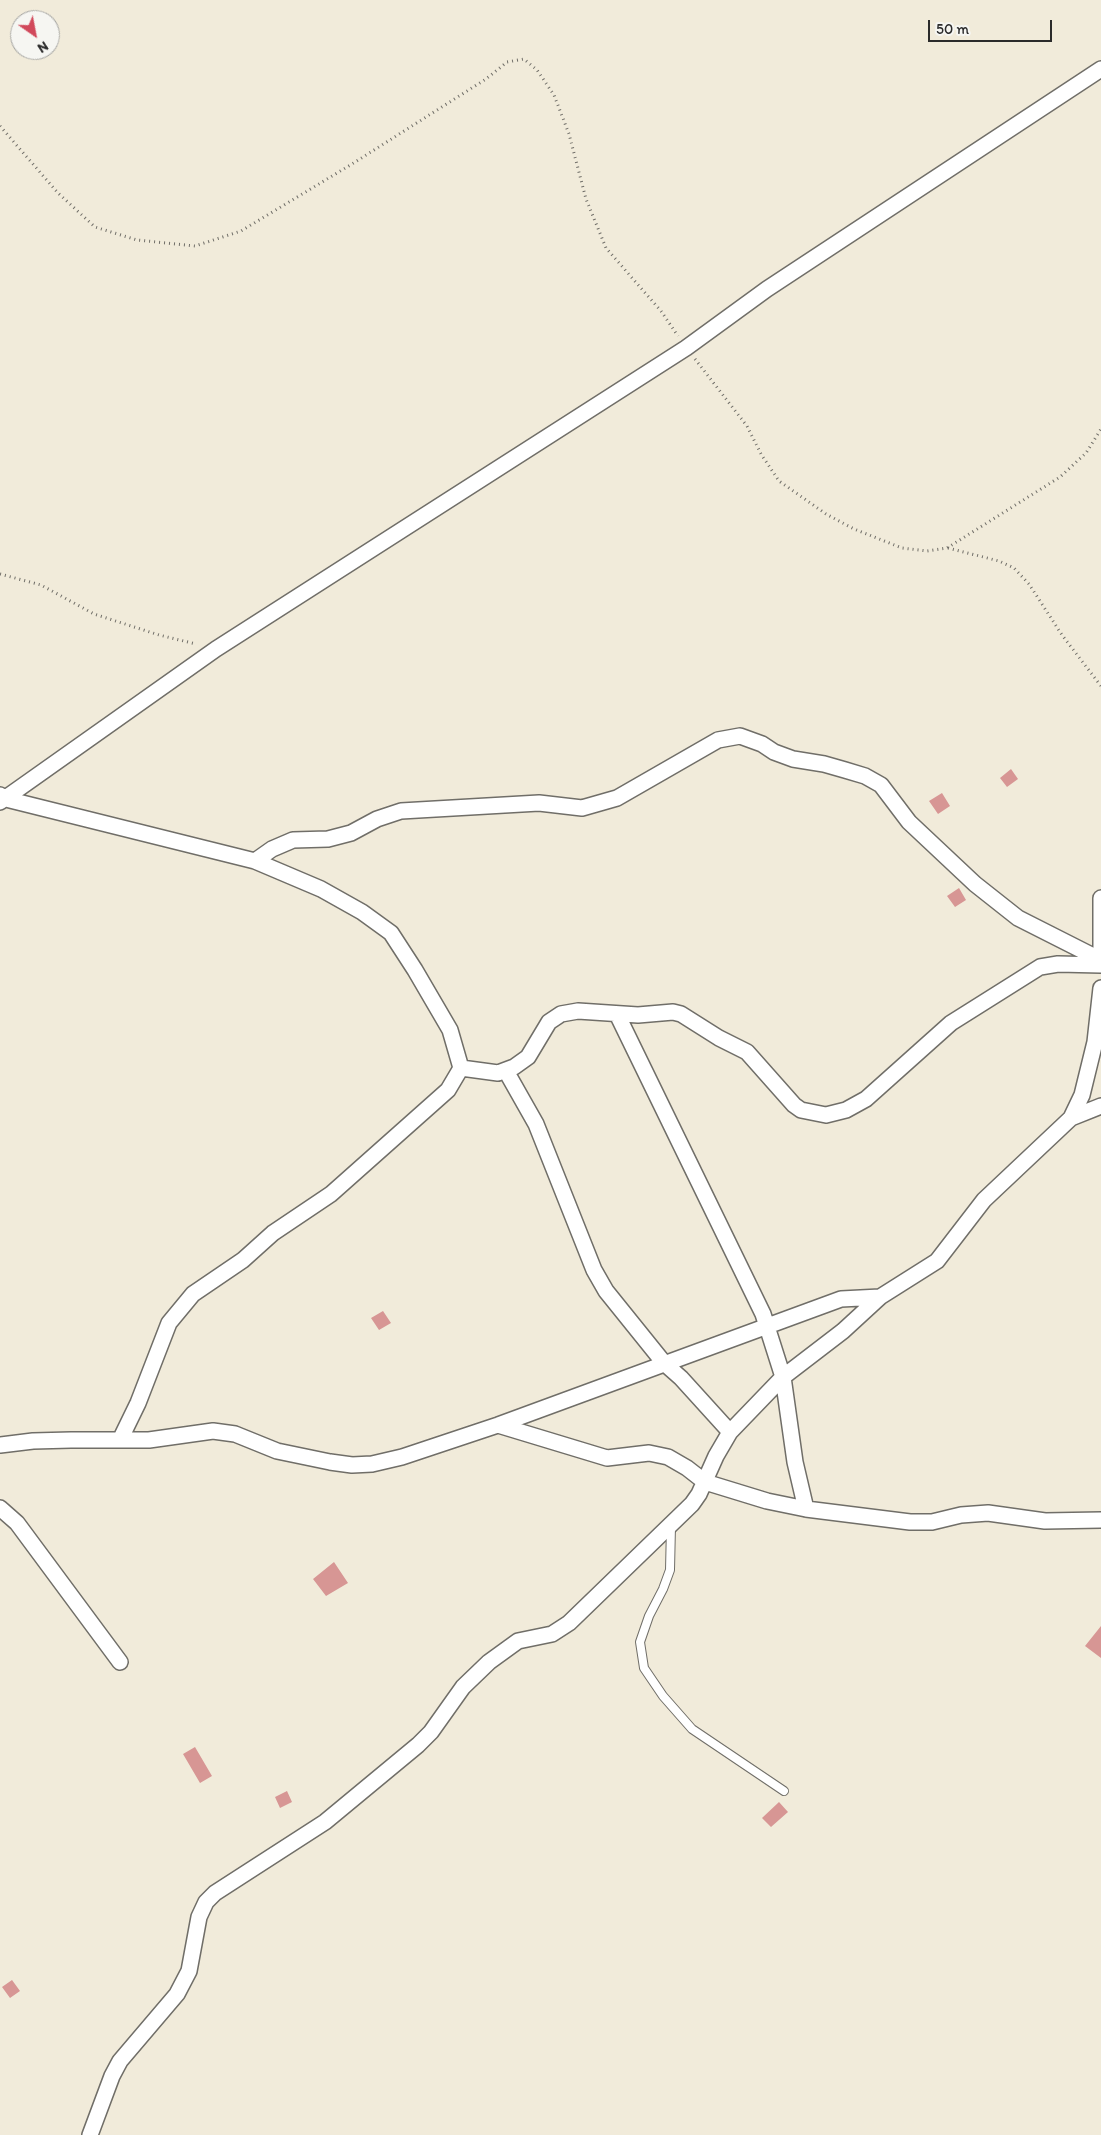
<!DOCTYPE html>
<html>
<head>
<meta charset="utf-8">
<style>
  body { margin:0 }
  #map { position:relative; width:1101px; height:2135px; overflow:hidden; background:#f1ebda; font-family:Itim,sans-serif }
  canvas { display:block }
  .north { position:absolute; left:10px; top:10px; width:50px; height:50px; box-sizing:border-box; background:#f6f6f2; border:1px solid #a5a5a2; border-radius:50%; rotate:147deg; font-size:14px; font-weight:700; line-height:20px; text-align:center; color:#2b2b2b }
  .north::after { content:''; display:block; margin:auto; width:18px; height:22px; background:#d1495b; clip-path:polygon(50% 0,100% 100%,50% 72%,0 100%) }
  .scale { position:absolute; left:928px; top:20px; width:124px; height:22px; box-sizing:border-box; border:2px solid #2b2b2b; border-top:0; padding-left:6px; font-size:15px; line-height:18px; white-space:nowrap; color:#2b2b2b; -webkit-text-stroke:4px #f6f6f2; paint-order:stroke }
</style>
</head>
<body>
<div id="map">
<canvas width="1101" height="2135"></canvas>
<div class="north">N</div>
<div class="scale">50 m</div>
</div>
<script>
const c = document.querySelector('canvas').getContext('2d');
c.lineJoin = 'round';
function fillPath(path, color) {
  c.fillStyle = color;
  c.fill(path, 'evenodd');
}
function poly(rows) {
  const path = new Path2D();
  for (const r of rows) {
    path.moveTo(r[0], r[1]);
    for (let i = 2; i < r.length; i += 2) path.lineTo(r[i], r[i + 1]);
  }
  return path;
}
function trace(path, color, width, dash) {
  c.strokeStyle = color;
  c.lineWidth = width;
  c.lineCap = dash ? 'butt' : 'round';
  c.setLineDash(dash || []);
  c.stroke(path);
}
fillPath(poly([
  [1011,769,1018,779,1007,787,1000,778],
  [942,793,950,806,938,814,929,801],
  [959,888,966,900,955,907,947,896],
  [383,1311,391,1323,379,1330,371,1318],
  [334,1562,348,1583,326,1596,313,1579],
  [1101,1626,1101,1658,1085,1646],
  [195,1747,212,1776,200,1783,183,1754],
  [287,1791,292,1802,280,1808,275,1797],
  [779,1802,788,1812,771,1827,762,1818],
  [12,1980,20,1991,10,1998,2,1987]
]), '#d79694');
const service = poly([
  [671,1526,670,1570,663,1589,649,1616,640,1642,644,1668,663,1696,692,1729,784,1791]
]);
const minor = poly([
  [0,795,6,799,255,861,321,889,362,912,391,933,415,970,450,1030,461,1068,448,1090,331,1194,273,1233,243,1260,193,1294,169,1323,138,1403,120,1440],
  [0,802,216,649,686,348,767,289,1101,69],
  [255,861,272,849,293,840,328,839,351,833,377,819,401,811,539,803,582,808,617,798,718,740,740,736,762,744,774,752,793,759,824,764,845,770,865,776,881,785,909,822,975,884,1018,918,1101,960],
  [1101,898,1101,956],
  [617,1014,763,1314,783,1377,795,1462,806,1509],
  [461,1068,498,1073,514,1067,528,1057,549,1022,561,1014,578,1011,638,1015,673,1012,681,1014,719,1038,747,1052,794,1105,801,1110,826,1115,846,1110,866,1099,951,1023,1040,967,1058,964,1101,965],
  [506,1071,536,1124,594,1270,606,1291,664,1363,681,1378,730,1432],
  [1071,1118,1082,1095,1095,1042,1101,988],
  [498,1425,607,1458,649,1453,668,1457,687,1468,705,1482,767,1501,806,1509,910,1522,932,1522,961,1515,988,1513,1045,1521,1101,1520],
  [0,1445,33,1441,71,1440,149,1440,213,1431,235,1434,277,1451,330,1462,352,1465,372,1464,402,1457,498,1425,841,1299,880,1297],
  [0,1508,17,1523,120,1662],
  [90,2135,112,2076,120,2061,177,1994,189,1971,199,1917,206,1902,215,1893,325,1822,418,1745,431,1732,463,1687,489,1662,518,1641,552,1634,569,1623,692,1504,699,1494,716,1456,730,1432,783,1377,843,1331,880,1297,937,1261,984,1200,1071,1118,1101,1106]
]);
trace(service, '#706e68', 10);
trace(minor, '#706e68', 18);
trace(poly([
  [0,126,58,193,95,227,137,240,195,246,241,231,352,164,486,79,507,62,524,59,537,70,554,95,569,134,586,199,606,248,661,311,678,336],
  [695,359,747,426,761,454,779,481,826,514,854,529,902,548,927,551,947,548,1060,477,1086,453,1101,429],
  [948,548,999,561,1014,568,1029,584,1062,635,1101,686],
  [0,574,41,585,94,614,159,635,196,644]
]), '#706e68', 3, [1, 4]);
trace(service, '#fff', 8);
trace(minor, '#fff', 15);
</script>
</body>
</html>
